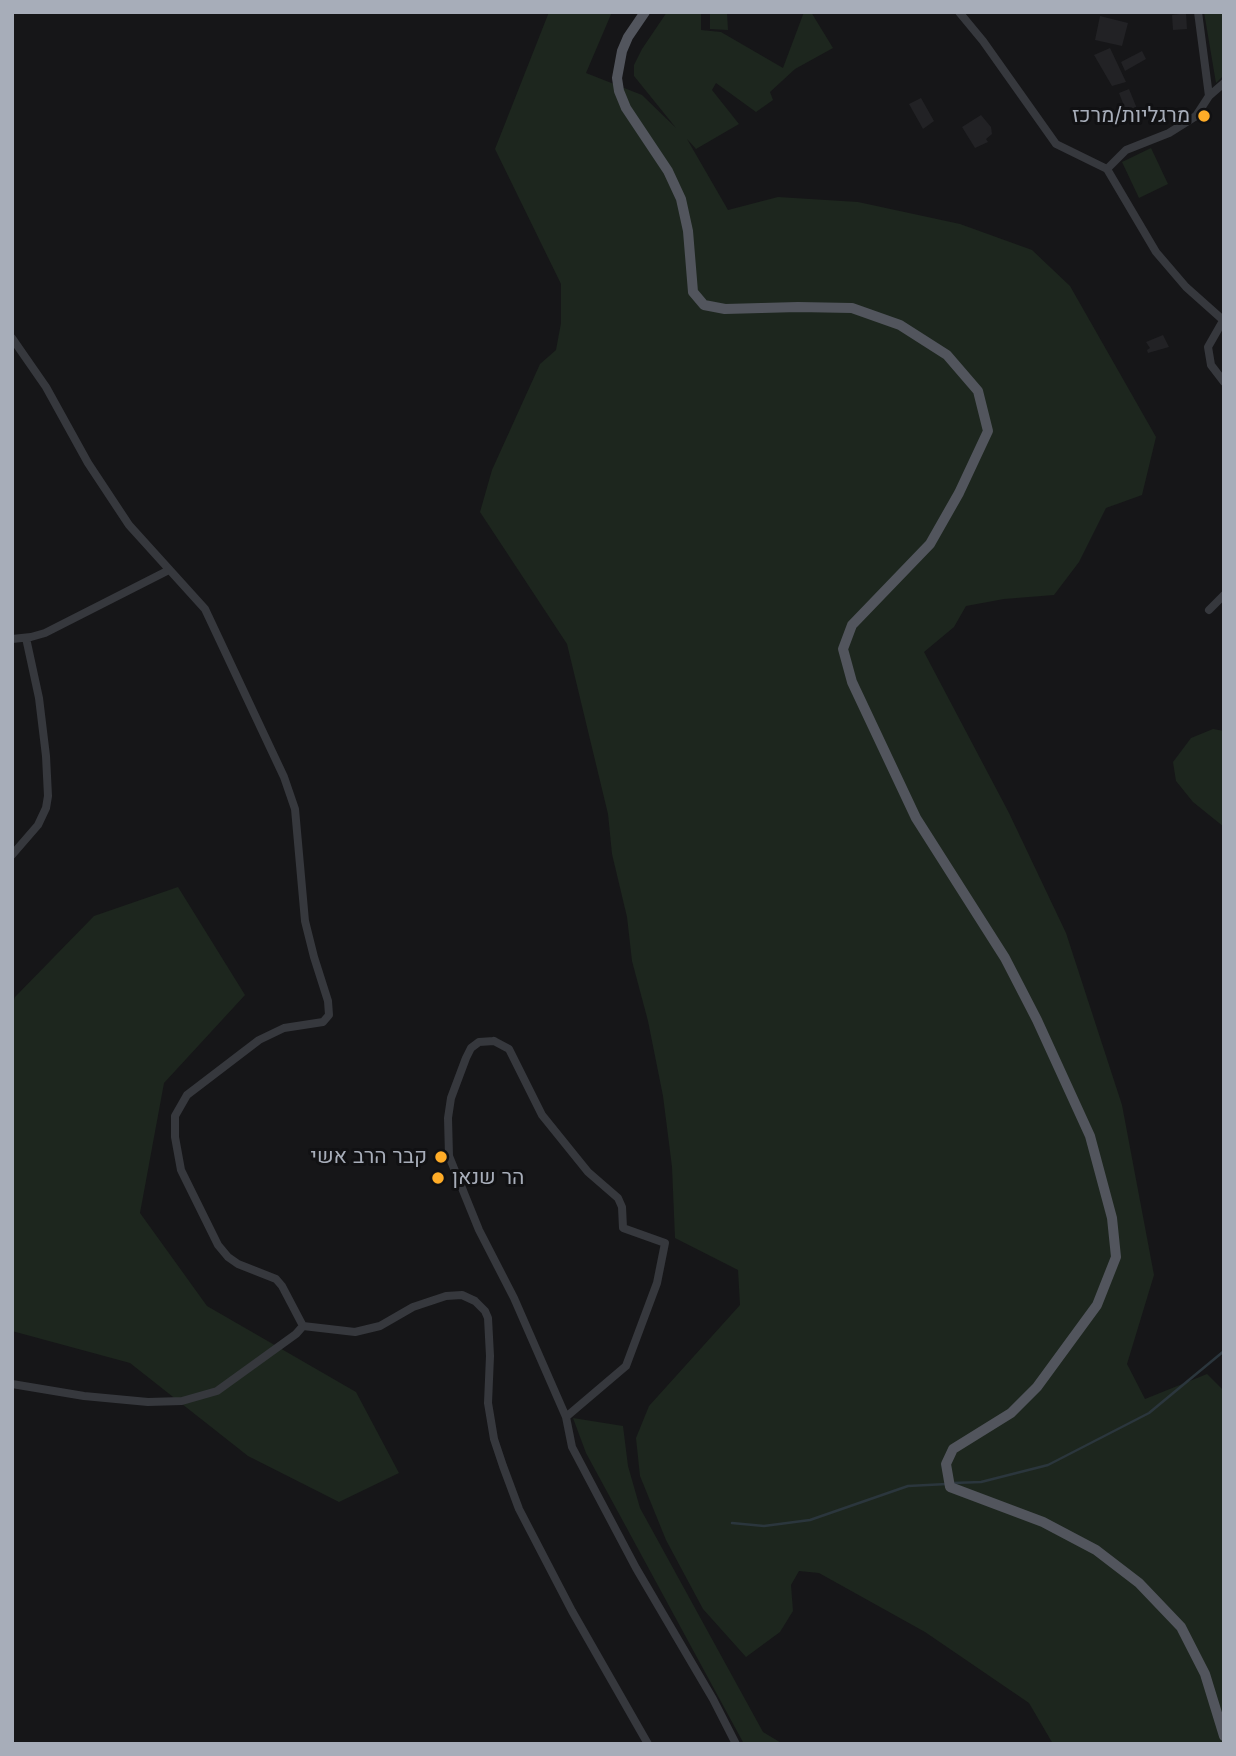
<!DOCTYPE html>
<html>
<head>
<meta charset="utf-8">
<style>
  body { margin:0 }
  #map { position:relative; width:1236px; height:1756px; overflow:hidden; background:#161618; font-family:Inter,sans-serif }
  canvas { display:block }
  .frame { position:absolute; inset:0; border:14px solid #a7adb9; pointer-events:none }
</style>
</head>
<body>
<div id="map">
<canvas width="1236" height="1756"></canvas>
<div class="frame"></div>
</div>
<script>
const c = document.querySelector('canvas').getContext('2d');
c.lineJoin = 'round';
function fillPath(path, color) {
  c.fillStyle = color;
  c.fill(path, 'evenodd');
}
function poly(rows) {
  const path = new Path2D();
  for (const r of rows) {
    path.moveTo(r[0], r[1]);
    for (let i = 2; i < r.length; i += 2) path.lineTo(r[i], r[i + 1]);
  }
  return path;
}
function trace(path, color, width, dash) {
  c.strokeStyle = color;
  c.lineWidth = width;
  c.lineCap = dash ? 'butt' : 'round';
  c.setLineDash(dash || []);
  c.stroke(path);
}
function drawText(font, color, halo, rows, align = 'center') {
  c.font = font + ' Inter,Heebo,sans-serif';
  c.lineWidth = 6;
  c.setLineDash([]);
  c.textBaseline = 'middle';
  c.strokeStyle = halo;
  c.fillStyle = color;
  for (const [text, x, y, turn = 0] of rows) {
    c.save();
    c.translate(x, y);
    c.rotate((+turn || 0) * Math.PI / 180);
    c.textAlign = isNaN(turn) ? turn : align;
    if (halo) c.strokeText(text, 0, 0);
    c.fillText(text, 0, 0);
    c.restore();
  }
}
fillPath(poly([
  [1186,13,1187,29,1173,30,1172,15],
  [1100,16,1128,23,1122,46,1095,40],
  [1110,48,1126,82,1112,86,1094,55],
  [1142,51,1146,59,1125,71,1121,62],
  [1129,89,1138,111,1128,116,1119,93],
  [921,98,934,121,923,129,909,104],
  [981,115,991,127,992,134,986,139,988,142,975,148,962,127],
  [1163,335,1169,347,1148,353,1147,350,1150,348,1146,342]
]), '#222225');
fillPath(poly([
  [549,12,612,12,586,73,642,95,676,128,634,76,634,65,642,49,667,12,701,12,701,30,721,32,783,68,804,12,811,12,833,48,795,69,770,92,773,100,756,112,716,83,712,90,739,124,696,149,687,139,728,210,778,197,858,202,960,224,1032,250,1070,286,1156,437,1142,495,1106,508,1079,562,1054,595,1004,599,966,606,954,627,924,652,1009,813,1066,933,1122,1105,1154,1275,1127,1364,1145,1399,1207,1374,1224,1391,1224,1744,1053,1744,1029,1703,925,1632,819,1573,799,1571,791,1585,793,1611,780,1632,746,1657,703,1609,666,1540,640,1476,636,1438,649,1406,740,1305,738,1270,675,1238,672,1167,663,1096,648,1021,632,961,627,917,612,854,608,814,567,644,480,512,492,470,540,364,556,350,561,323,561,284,495,149],
  [710,12,727,12,728,30,710,29],
  [1204,12,1224,12,1224,75,1216,83],
  [1151,148,1168,184,1139,198,1122,162],
  [1213,729,1224,731,1224,827,1193,802,1176,781,1173,762,1191,738],
  [178,887,245,995,164,1083,140,1213,207,1306,356,1392,399,1473,339,1502,248,1456,130,1363,12,1331,12,1006,15,997,94,916],
  [573,1418,623,1426,628,1466,640,1508,763,1732,783,1744,744,1744,586,1453]
]), '#1d261e');
trace(poly([
  [953,1483,981,1482,1048,1465,1149,1413,1224,1351],
  [732,1523,764,1526,810,1520,908,1486,947,1484]
]), '#2b363d', 2.5);
trace(poly([
  [959,12,983,41,1056,144,1107,169,1156,252,1186,287,1223,320],
  [1198,12,1209,96],
  [1107,169,1126,150,1169,133,1196,116,1209,96,1224,83],
  [1224,319,1208,347,1211,365,1224,382],
  [12,338,46,387,88,463,129,525,205,609,284,777,295,809,305,921,314,957,328,1001,329,1015,323,1022,284,1028,259,1040,187,1095,175,1116,175,1137,181,1170,218,1245,228,1257,238,1264,276,1279,282,1286,303,1326,355,1332,380,1326,413,1307,446,1296,462,1295,475,1301,485,1311,488,1318,490,1356,488,1403,494,1439,503,1466,519,1509,572,1611,648,1744],
  [1209,610,1224,595],
  [12,639,31,637,45,633,169,570],
  [12,855,38,825,46,808,48,796,46,756,39,698,26,638],
  [494,1041,509,1049,542,1115,588,1172,618,1198,622,1207,623,1228,665,1243,657,1283,626,1366,566,1417,514,1298,479,1230,449,1156,448,1118,451,1098,466,1058,471,1048,479,1042,494,1041],
  [12,1384,84,1396,148,1402,182,1401,217,1391,296,1334,303,1326],
  [566,1417,572,1447,636,1568,713,1699,736,1744]
]), '#36383d', 8);
trace(poly([
  [645,12,628,37,622,51,617,78,619,91,626,108,668,171,681,199,688,231,693,292,704,305,725,309,798,307,852,308,900,325,947,355,978,391,988,431,959,493,930,544,852,625,843,649,852,682,916,818,1005,958,1037,1020,1090,1136,1112,1218,1116,1257,1097,1305,1037,1387,1011,1413,953,1449,946,1464,950,1487,1043,1522,1096,1550,1139,1583,1181,1627,1205,1674,1224,1736]
]), '#52555d', 10);
for (const [x, y, r, color] of [
  [1204,116,7,"#ffac27"],
  [441,1157,7,"#ffac27"],
  [438,1178,7,"#ffac27"]
]) {
  const dot = new Path2D();
  dot.arc(x, y, r, 0, 2 * Math.PI);
  c.fillStyle = color;
  c.fill(dot);
  trace(dot, '#111113', 2.5);
}
drawText('21px', '#a7adb9', '#111113', [
  ["מרגליות/מרכז",1190,116],
  ["קבר הרב אשי",427,1157],
  ["הר שנאן",452,1178,"left"]
], 'right');
</script>
</body>
</html>
